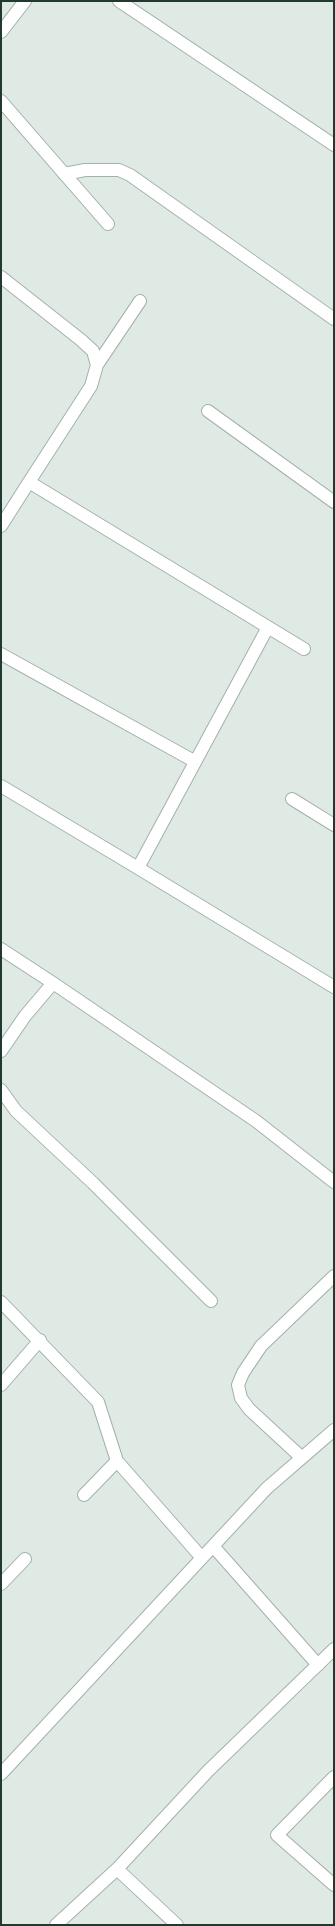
<!DOCTYPE html>
<html>
<head>
<meta charset="utf-8">
<style>
  body { margin:0 }
  #map { position:relative; width:335px; height:1926px; overflow:hidden; background:#e0eae4; font-family:"Space Grotesk",sans-serif }
  canvas { display:block }
  .frame { position:absolute; inset:0; border:2px solid #223930; pointer-events:none }
</style>
</head>
<body>
<div id="map">
<canvas width="335" height="1926"></canvas>
<div class="frame"></div>
</div>
<script>
const c = document.querySelector('canvas').getContext('2d');
c.lineJoin = 'round';
function poly(rows) {
  const path = new Path2D();
  for (const r of rows) {
    path.moveTo(r[0], r[1]);
    for (let i = 2; i < r.length; i += 2) path.lineTo(r[i], r[i + 1]);
  }
  return path;
}
function trace(path, color, width, dash) {
  c.strokeStyle = color;
  c.lineWidth = width;
  c.lineCap = dash ? 'butt' : 'round';
  c.setLineDash(dash || []);
  c.stroke(path);
}
const lane = poly([
  [1,32,25,1]
]);
const street = poly([
  [119,1,334,145],
  [1,101,108,224],
  [64,174,85,170,119,170,130,175,334,319],
  [1,277,81,340,93,351,97,365,91,386,29,482],
  [97,365,140,301],
  [208,411,334,502],
  [1,526,29,482,304,649],
  [268,627,138,868,334,987],
  [1,654,194,761],
  [1,786,138,868],
  [292,799,334,825],
  [1,949,53,983,256,1121,334,1182],
  [1,1051,25,1016,53,983],
  [1,1090,16,1111,93,1183,211,1301],
  [1,1302,98,1402,117,1461,202,1558],
  [1,1385,40,1340],
  [301,1457,249,1409,241,1398,238,1385,243,1373,261,1346,334,1276],
  [84,1495,117,1461],
  [213,1546,318,1665],
  [1,1584,25,1559],
  [1,1774,267,1488,334,1430],
  [334,1777,277,1835,334,1885],
  [117,1869,177,1925],
  [56,1925,117,1869,208,1771,334,1649]
]);
trace(lane, '#a3b1aa', 14);
trace(street, '#a3b1aa', 14);
trace(lane, '#fff', 12);
trace(street, '#fff', 12);
</script>
</body>
</html>
